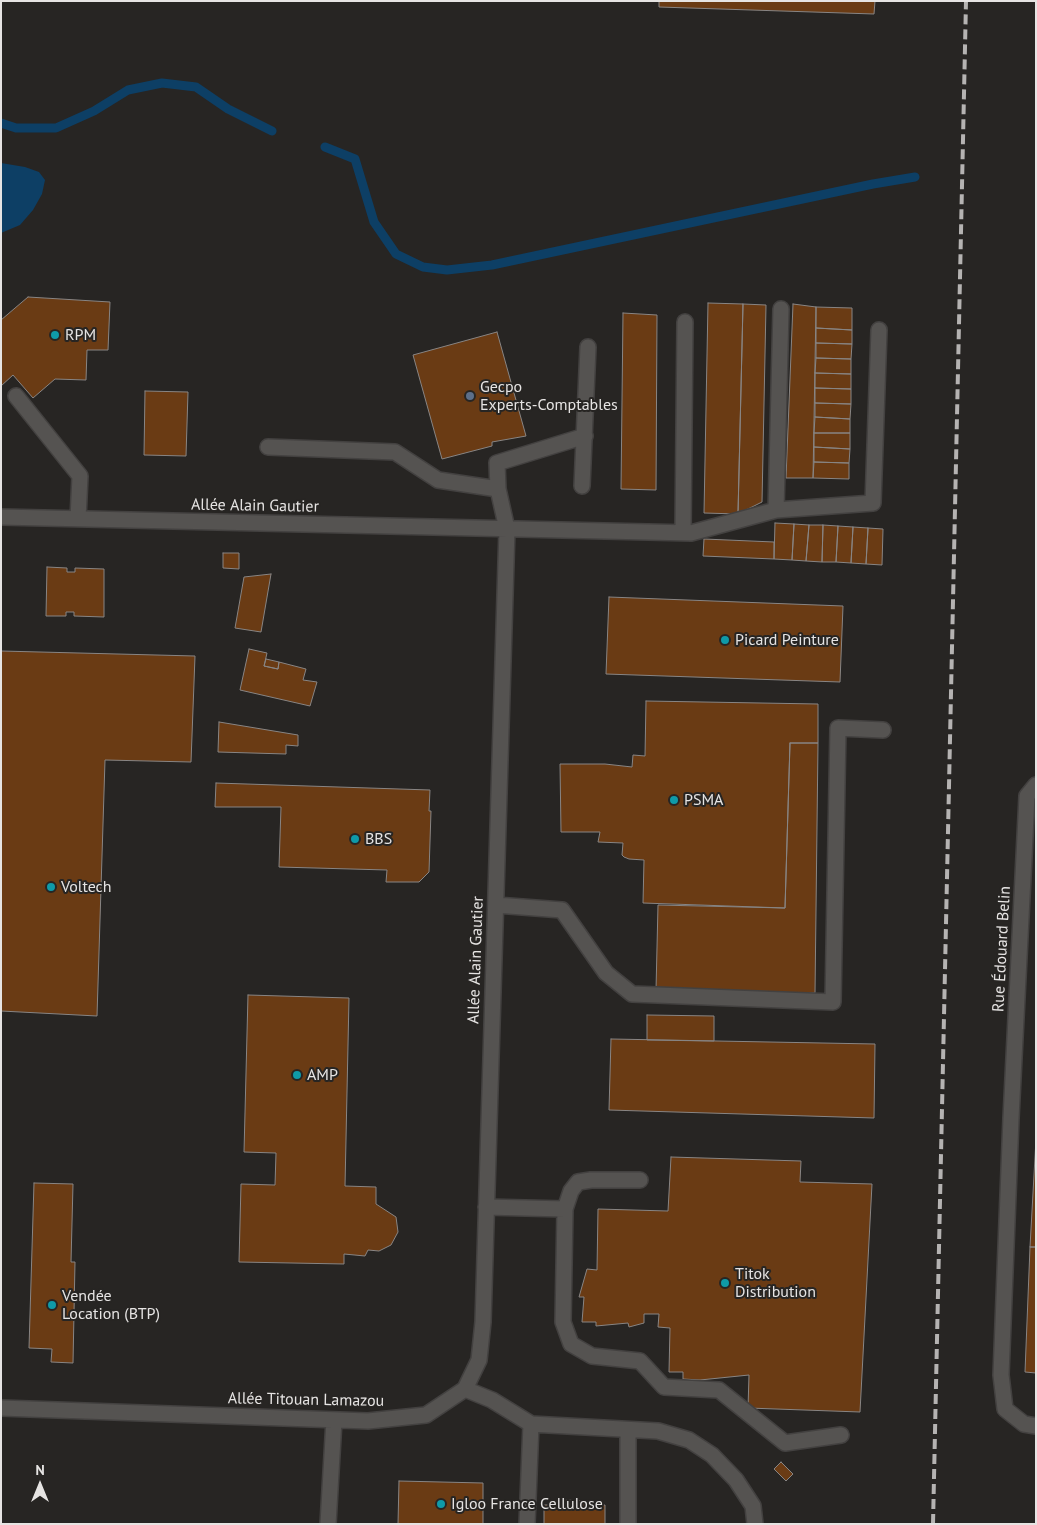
<!DOCTYPE html>
<html>
<head>
<meta charset="utf-8">
<style>
  body { margin:0 }
  #map { position:relative; width:1037px; height:1525px; overflow:hidden; background:#272523; font-family:"PT Sans",sans-serif }
  canvas { display:block }
  .frame { position:absolute; inset:0; border:2px solid #e6e4e3; pointer-events:none }
  .north { position:absolute; left:15px; top:1460px; width:50px; height:50px; -webkit-text-stroke:4px #272523; paint-order:stroke; rotate:0deg; font-size:14px; font-weight:700; line-height:20px; text-align:center; color:#e6e4e3 }
  .north::after { content:''; display:block; margin:auto; width:18px; height:22px; background:#e6e4e3; clip-path:polygon(50% 0,100% 100%,50% 72%,0 100%) }
</style>
</head>
<body>
<div id="map">
<canvas width="1037" height="1525"></canvas>
<div class="frame"></div>
<div class="north">N</div>
</div>
<script>
const c = document.querySelector('canvas').getContext('2d');
c.lineJoin = 'round';
function fillPath(path, color) {
  c.fillStyle = color;
  c.fill(path, 'evenodd');
}
function poly(rows) {
  const path = new Path2D();
  for (const r of rows) {
    path.moveTo(r[0], r[1]);
    for (let i = 2; i < r.length; i += 2) path.lineTo(r[i], r[i + 1]);
  }
  return path;
}
function trace(path, color, width, dash) {
  c.strokeStyle = color;
  c.lineWidth = width;
  c.lineCap = dash ? 'butt' : 'round';
  c.setLineDash(dash || []);
  c.stroke(path);
}
function drawText(font, color, halo, rows, align = 'center') {
  c.font = font + ' "PT Sans",sans-serif';
  c.lineWidth = 4;
  c.setLineDash([]);
  c.textBaseline = 'middle';
  c.strokeStyle = halo;
  c.fillStyle = color;
  for (const [text, x, y, turn = 0] of rows) {
    c.save();
    c.translate(x, y);
    c.rotate((+turn || 0) * Math.PI / 180);
    c.textAlign = isNaN(turn) ? turn : align;
    if (halo) c.strokeText(text, 0, 0);
    c.fillText(text, 0, 0);
    c.restore();
  }
}
fillPath(poly([
  [1,163,25,167,39,172,45,180,42,194,33,210,20,225,1,233]
]), '#0d3f65');
trace(poly([
  [1,123,16,128,56,128,94,111,128,90,162,83,196,87,228,109,272,131],
  [325,147,355,159,374,222,396,254,423,267,447,270,492,265,873,184,915,177]
]), '#0d3f65', 9);
const building = poly([
  [659,1,875,1,874,14,659,7,659,1],
  [28,297,110,302,108,350,87,350,86,380,55,379,33,398,13,375,1,386,1,320,28,297],
  [708,303,743,304,738,514,704,513,708,303],
  [743,304,766,305,762,502,738,514,743,304],
  [793,304,816,307,813,478,786,478,793,304],
  [816,307,852,308,852,330,816,328,816,307],
  [623,313,657,315,656,490,621,489,623,313],
  [816,328,852,330,852,344,816,343,816,328],
  [497,332,526,436,492,442,492,446,442,459,413,355,497,332],
  [816,343,852,344,851,359,816,358,816,343],
  [816,358,851,359,851,374,815,373,816,358],
  [815,373,851,374,851,389,815,388,815,373],
  [815,388,851,389,851,404,815,403,815,388],
  [145,391,188,392,186,456,144,455,145,391],
  [815,403,851,404,850,419,815,417,815,403],
  [815,417,850,419,850,433,814,433,815,417],
  [814,433,850,433,850,449,814,447,814,433],
  [814,447,850,449,849,463,814,462,814,447],
  [814,462,849,463,849,479,813,478,814,462],
  [775,523,794,524,792,560,774,559,775,523],
  [794,524,809,525,806,561,792,560,794,524],
  [809,525,823,525,822,562,806,561,809,525],
  [823,525,838,526,836,562,822,562,823,525],
  [838,526,853,527,851,563,836,562,838,526],
  [853,527,868,528,866,564,851,563,853,527],
  [868,528,883,529,882,565,866,564,868,528],
  [704,539,774,542,774,559,703,556,704,539],
  [223,553,239,553,239,569,223,568,223,553],
  [47,567,67,568,67,572,75,572,75,568,104,569,104,617,74,616,74,612,66,612,66,616,46,616,47,567],
  [271,574,261,632,235,628,244,577,271,574],
  [609,597,843,606,840,682,606,674,609,597],
  [249,649,267,653,264,666,278,669,279,662,306,669,303,680,317,682,310,706,240,690,249,649],
  [1,651,195,656,191,762,105,760,97,1016,1,1011,1,651],
  [266,659,279,662,278,669,264,666,266,659],
  [646,701,818,704,818,743,790,743,785,908,643,903,644,860,629,859,624,857,622,855,623,843,598,842,600,832,561,832,560,764,605,764,632,767,633,755,645,756,646,701],
  [219,722,298,735,298,746,286,745,286,754,218,752,219,722],
  [790,743,818,743,815,993,656,990,658,905,785,908,790,743],
  [216,783,430,790,429,811,431,811,429,872,419,882,386,882,387,870,279,867,281,807,215,807,216,783],
  [248,995,349,998,345,1186,376,1187,376,1204,396,1217,398,1232,391,1245,379,1251,368,1250,365,1256,344,1254,344,1264,239,1262,241,1184,275,1185,276,1153,244,1152,248,995],
  [647,1015,714,1016,714,1041,647,1040,647,1015],
  [611,1039,875,1044,874,1118,609,1110,611,1039],
  [1036,1139,1036,1247,1030,1247,1036,1139],
  [671,1157,801,1161,800,1182,872,1184,860,1412,748,1408,749,1375,700,1380,683,1379,683,1372,669,1372,670,1328,658,1327,659,1314,644,1314,644,1323,629,1327,628,1323,596,1326,596,1322,582,1322,584,1297,579,1297,587,1269,597,1270,598,1209,668,1211,671,1157],
  [34,1183,73,1184,71,1262,75,1262,73,1363,51,1362,52,1349,29,1348,34,1183],
  [1030,1247,1036,1247,1036,1373,1025,1372,1030,1247],
  [781,1462,793,1474,786,1481,774,1469,781,1462],
  [399,1481,483,1483,483,1524,398,1524,399,1481],
  [566,1500,584,1501,585,1505,605,1505,605,1524,544,1524,544,1505,565,1505,566,1500]
]);
fillPath(building, '#6a3b14');
trace(building, '#888584', 1);
const minor = poly([
  [16,396,80,476,78,519],
  [582,486,588,347],
  [498,489,497,463,585,436],
  [776,510,781,309],
  [1,517,691,533,776,510,873,503,879,330],
  [683,533,685,322],
  [1036,785,1027,796,1011,1118,1001,1375,1005,1409,1024,1424,1036,1426],
  [496,905,562,910,606,973,632,994,833,1002,838,728,883,730],
  [486,1207,565,1209,563,1322,571,1344,592,1356,640,1361,664,1387,719,1390,785,1443,841,1435],
  [565,1209,571,1191,578,1182,591,1180,640,1180],
  [465,1389,492,1400,531,1424,658,1431,689,1440,712,1455,736,1480,753,1506,755,1524],
  [1,1408,368,1421,426,1415,465,1389,479,1360,483,1322,507,529,498,489,438,480,395,452,268,447],
  [628,1430,628,1524],
  [328,1524,334,1420],
  [527,1524,531,1424]
]);
trace(minor, '#434140', 18);
trace(minor, '#555351', 15);
trace(poly([
  [933,1524,966,1]
]), '#b5b3b2', 4, [10, 5]);
for (const [x, y, r, color] of [
  [55,335,5,"#0f9aa8"],
  [470,396,5,"#5c6f8a"],
  [725,640,5,"#0f9aa8"],
  [674,800,5,"#0f9aa8"],
  [355,839,5,"#0f9aa8"],
  [51,887,5,"#0f9aa8"],
  [297,1075,5,"#0f9aa8"],
  [725,1283,5,"#0f9aa8"],
  [52,1305,5,"#0f9aa8"],
  [441,1504,5,"#0f9aa8"]
]) {
  const dot = new Path2D();
  dot.arc(x, y, r, 0, 2 * Math.PI);
  c.fillStyle = color;
  c.fill(dot);
  trace(dot, '#272523', 2);
}
drawText('16px', '#e6e4e3', '#272523', [
  ["RPM",65,335],
  ["Gecpo",480,387],
  ["Experts-Comptables",480,405],
  ["Picard Peinture",735,640],
  ["PSMA",684,800],
  ["BBS",365,839],
  ["Voltech",61,887],
  ["AMP",307,1075],
  ["Titok",735,1274],
  ["Distribution",735,1292],
  ["Vendée",62,1296],
  ["Location (BTP)",62,1314],
  ["Igloo France Cellulose",451,1504]
], 'left');
drawText('16px', '#e6e4e3', '#272523', [
  ["Allée Alain Gautier",255,506,1],
  ["Rue Édouard Belin",1002,949,-87],
  ["Allée Alain Gautier",476,960,-88],
  ["Allée Titouan Lamazou",306,1400,1]
]);
</script>
</body>
</html>
